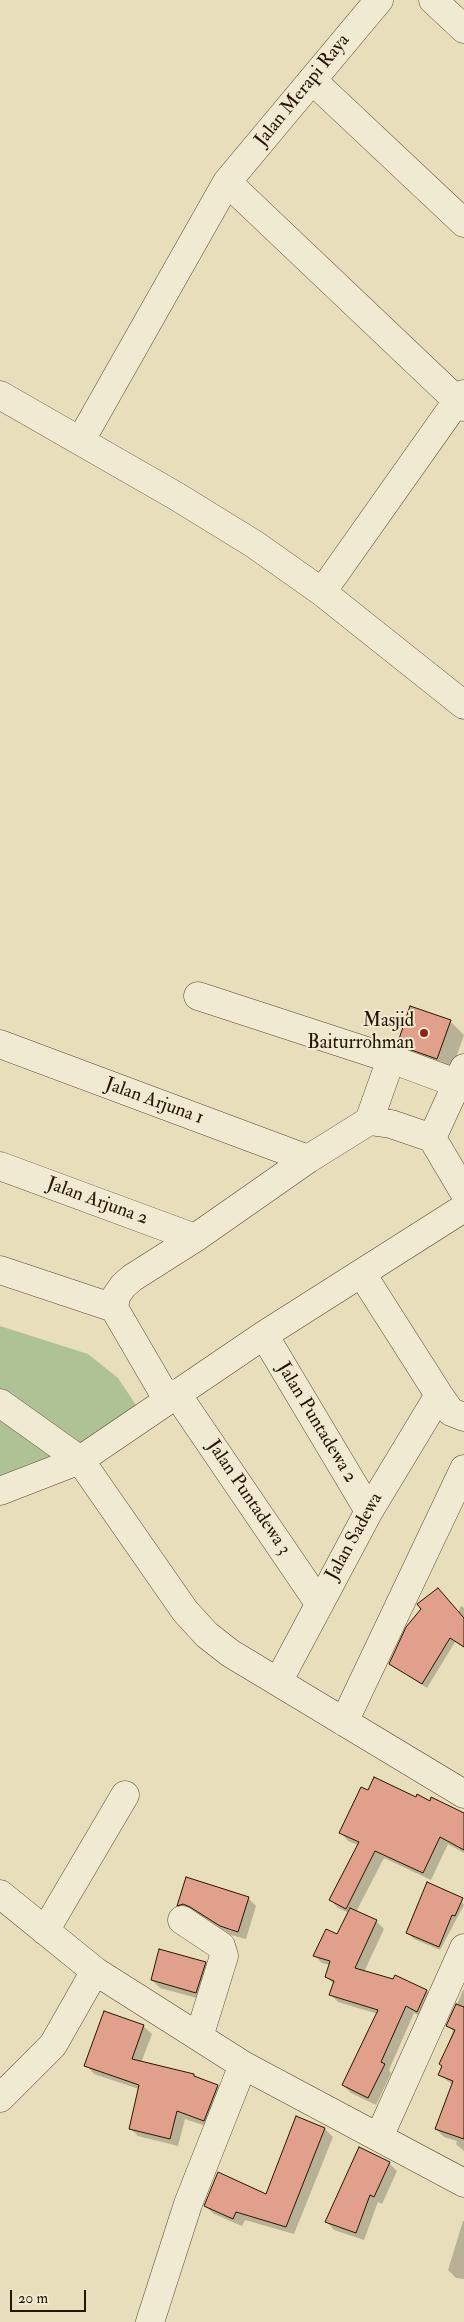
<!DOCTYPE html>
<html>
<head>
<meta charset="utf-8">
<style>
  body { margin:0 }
  #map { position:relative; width:464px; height:2322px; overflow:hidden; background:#e8debc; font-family:"IM FELL Double Pica",serif }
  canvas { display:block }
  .scale { position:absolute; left:10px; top:2290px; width:76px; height:22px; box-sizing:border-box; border:2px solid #271501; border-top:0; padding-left:6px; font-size:15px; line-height:18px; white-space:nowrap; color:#271501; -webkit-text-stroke:4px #f0ead3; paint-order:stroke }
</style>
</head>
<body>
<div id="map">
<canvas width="464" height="2322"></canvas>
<div class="scale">20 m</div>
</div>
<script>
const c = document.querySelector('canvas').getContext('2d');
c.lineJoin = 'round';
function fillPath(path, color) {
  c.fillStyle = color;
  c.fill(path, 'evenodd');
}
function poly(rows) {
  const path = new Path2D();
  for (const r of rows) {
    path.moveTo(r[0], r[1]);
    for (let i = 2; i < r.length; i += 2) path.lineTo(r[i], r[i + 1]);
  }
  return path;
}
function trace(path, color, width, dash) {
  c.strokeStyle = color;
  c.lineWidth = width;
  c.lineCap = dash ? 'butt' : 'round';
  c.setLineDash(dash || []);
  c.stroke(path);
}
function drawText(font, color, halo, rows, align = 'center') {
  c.font = font + ' "IM FELL Double Pica",serif';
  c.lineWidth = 4;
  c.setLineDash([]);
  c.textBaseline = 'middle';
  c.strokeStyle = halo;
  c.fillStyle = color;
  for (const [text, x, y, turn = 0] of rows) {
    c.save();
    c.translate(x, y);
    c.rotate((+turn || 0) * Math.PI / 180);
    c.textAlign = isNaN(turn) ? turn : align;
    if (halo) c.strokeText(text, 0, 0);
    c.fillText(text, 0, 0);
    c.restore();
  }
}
fillPath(poly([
  [0,1326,88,1354,118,1378,138,1408,90,1441,0,1482]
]), '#afc296');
fillPath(poly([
  [450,1021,464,1035,451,1072,412,1058,399,1044],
  [461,1606,464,1608,464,1647,455,1642,427,1688,390,1664,423,1609,458,1612],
  [368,1792,417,1798,463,1814,464,1812,464,1853,448,1844,431,1880,384,1858,356,1912,376,1921,384,1929,364,1972,393,1981,395,1976,427,1991,434,1999,425,2019,414,2013,389,2070,391,2073,376,2105,351,2093,343,2085,378,2014,338,2002,331,1995,334,1984,326,1977,330,1965,322,1963,314,1955,338,1936,349,1913,338,1908,331,1900,358,1845,348,1841,341,1833],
  [186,1879,248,1898,256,1906,246,1939,231,1935,200,1915,192,1912,186,1913,178,1905],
  [458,1897,464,1905,440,1950,414,1939,407,1933],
  [205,1963,213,1971,204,2000,160,1988,152,1980],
  [463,1990,464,1990,464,2151,456,2144,457,2141,444,2137,436,2129,453,2085,440,2075,443,2066,441,2064,453,2031,448,2026],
  [143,2026,152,2034,141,2063,194,2075,197,2079,218,2086,226,2094,212,2128,185,2119,178,2146,138,2136,130,2128,139,2089,94,2074,86,2065],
  [325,2129,333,2137,294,2234,245,2220,242,2226,214,2214,205,2206,267,2195],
  [389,2163,397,2171,382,2204,378,2202,364,2240,334,2230,327,2222],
  [463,2221,464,2221,464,2279,456,2278,448,2270]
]), '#0003');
const building = poly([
  [410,1006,451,1020,437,1059,397,1045,410,1006],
  [438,1588,464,1618,464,1647,450,1638,422,1684,389,1664,406,1627,421,1609,417,1604,438,1588],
  [374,1777,416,1797,417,1794,430,1801,431,1797,464,1813,464,1850,440,1837,423,1873,375,1851,346,1909,329,1900,359,1842,339,1833,361,1787,368,1790,374,1777],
  [186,1877,249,1897,238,1932,220,1926,190,1907,183,1904,177,1906,186,1877],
  [427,1882,463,1898,455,1916,452,1915,439,1947,406,1933,427,1882],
  [350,1908,377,1920,355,1968,393,1979,395,1975,427,1990,417,2012,406,2006,381,2062,385,2064,368,2098,342,2085,378,2010,329,1995,334,1981,325,1977,330,1961,313,1956,326,1929,337,1934,350,1908],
  [159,1949,206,1962,196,1993,151,1980,159,1949],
  [456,2004,464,2007,464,2139,435,2129,453,2081,438,2075,442,2066,439,2064,455,2030,446,2026,456,2004],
  [104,2011,144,2025,132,2059,194,2074,194,2076,218,2085,204,2121,177,2111,170,2139,129,2129,139,2085,84,2066,104,2011],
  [296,2116,325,2128,286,2227,236,2212,233,2219,204,2206,218,2172,266,2194,296,2116],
  [359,2147,390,2162,374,2197,370,2195,356,2233,325,2222,359,2147]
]);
fillPath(building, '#e1a08c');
trace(building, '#271501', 1);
const minor = poly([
  [433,0,464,29],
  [312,80,464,223],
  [227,182,464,407],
  [0,395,176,496,254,544,322,592,464,705],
  [81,440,227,182,379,0],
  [322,592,457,401,464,394],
  [198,996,391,1059,464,1086],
  [0,1044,308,1159],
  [369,1121,391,1059],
  [432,1138,464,1068],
  [432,1138,464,1192],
  [0,1166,195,1238],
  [0,1270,114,1308],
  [362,1274,439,1395,451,1412,464,1417],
  [264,1335,369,1511],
  [176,1393,319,1603],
  [167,1399,114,1308,116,1296,123,1286,132,1278,195,1238,308,1159,369,1121,391,1124,432,1138],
  [0,1403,80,1460,185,1611,207,1635,230,1653,464,1794],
  [0,1491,80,1460,264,1335,464,1208],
  [278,1682,369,1511,439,1395],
  [344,1722,464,1469],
  [0,1894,95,1971,243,2065,464,2183],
  [182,1920,221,1946,224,1956,199,2037],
  [45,1931,125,1795],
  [0,2098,53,2045,95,1971],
  [379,2137,464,1948],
  [150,2322,188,2204,243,2065]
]);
trace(minor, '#574730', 29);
trace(minor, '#f0ead3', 28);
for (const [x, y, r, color] of [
  [424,1033,5,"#8f2418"]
]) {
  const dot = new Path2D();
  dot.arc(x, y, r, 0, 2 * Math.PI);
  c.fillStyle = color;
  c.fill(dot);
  trace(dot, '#f0ead3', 2);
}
drawText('19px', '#271501', '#f0ead3', [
  ["Jalan Merapi Raya",303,91,-51],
  ["Jalan Arjuna 1",154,1102,20],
  ["Jalan Arjuna 2",97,1202,20],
  ["Jalan Puntadewa 2",316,1423,59],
  ["Jalan Puntadewa 3",248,1498,56],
  ["Jalan Sadewa",355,1537,-61]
]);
drawText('19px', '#271501', '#f0ead3', [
  ["Masjid",414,1022],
  ["Baiturrohman",414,1044]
], 'right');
</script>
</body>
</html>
